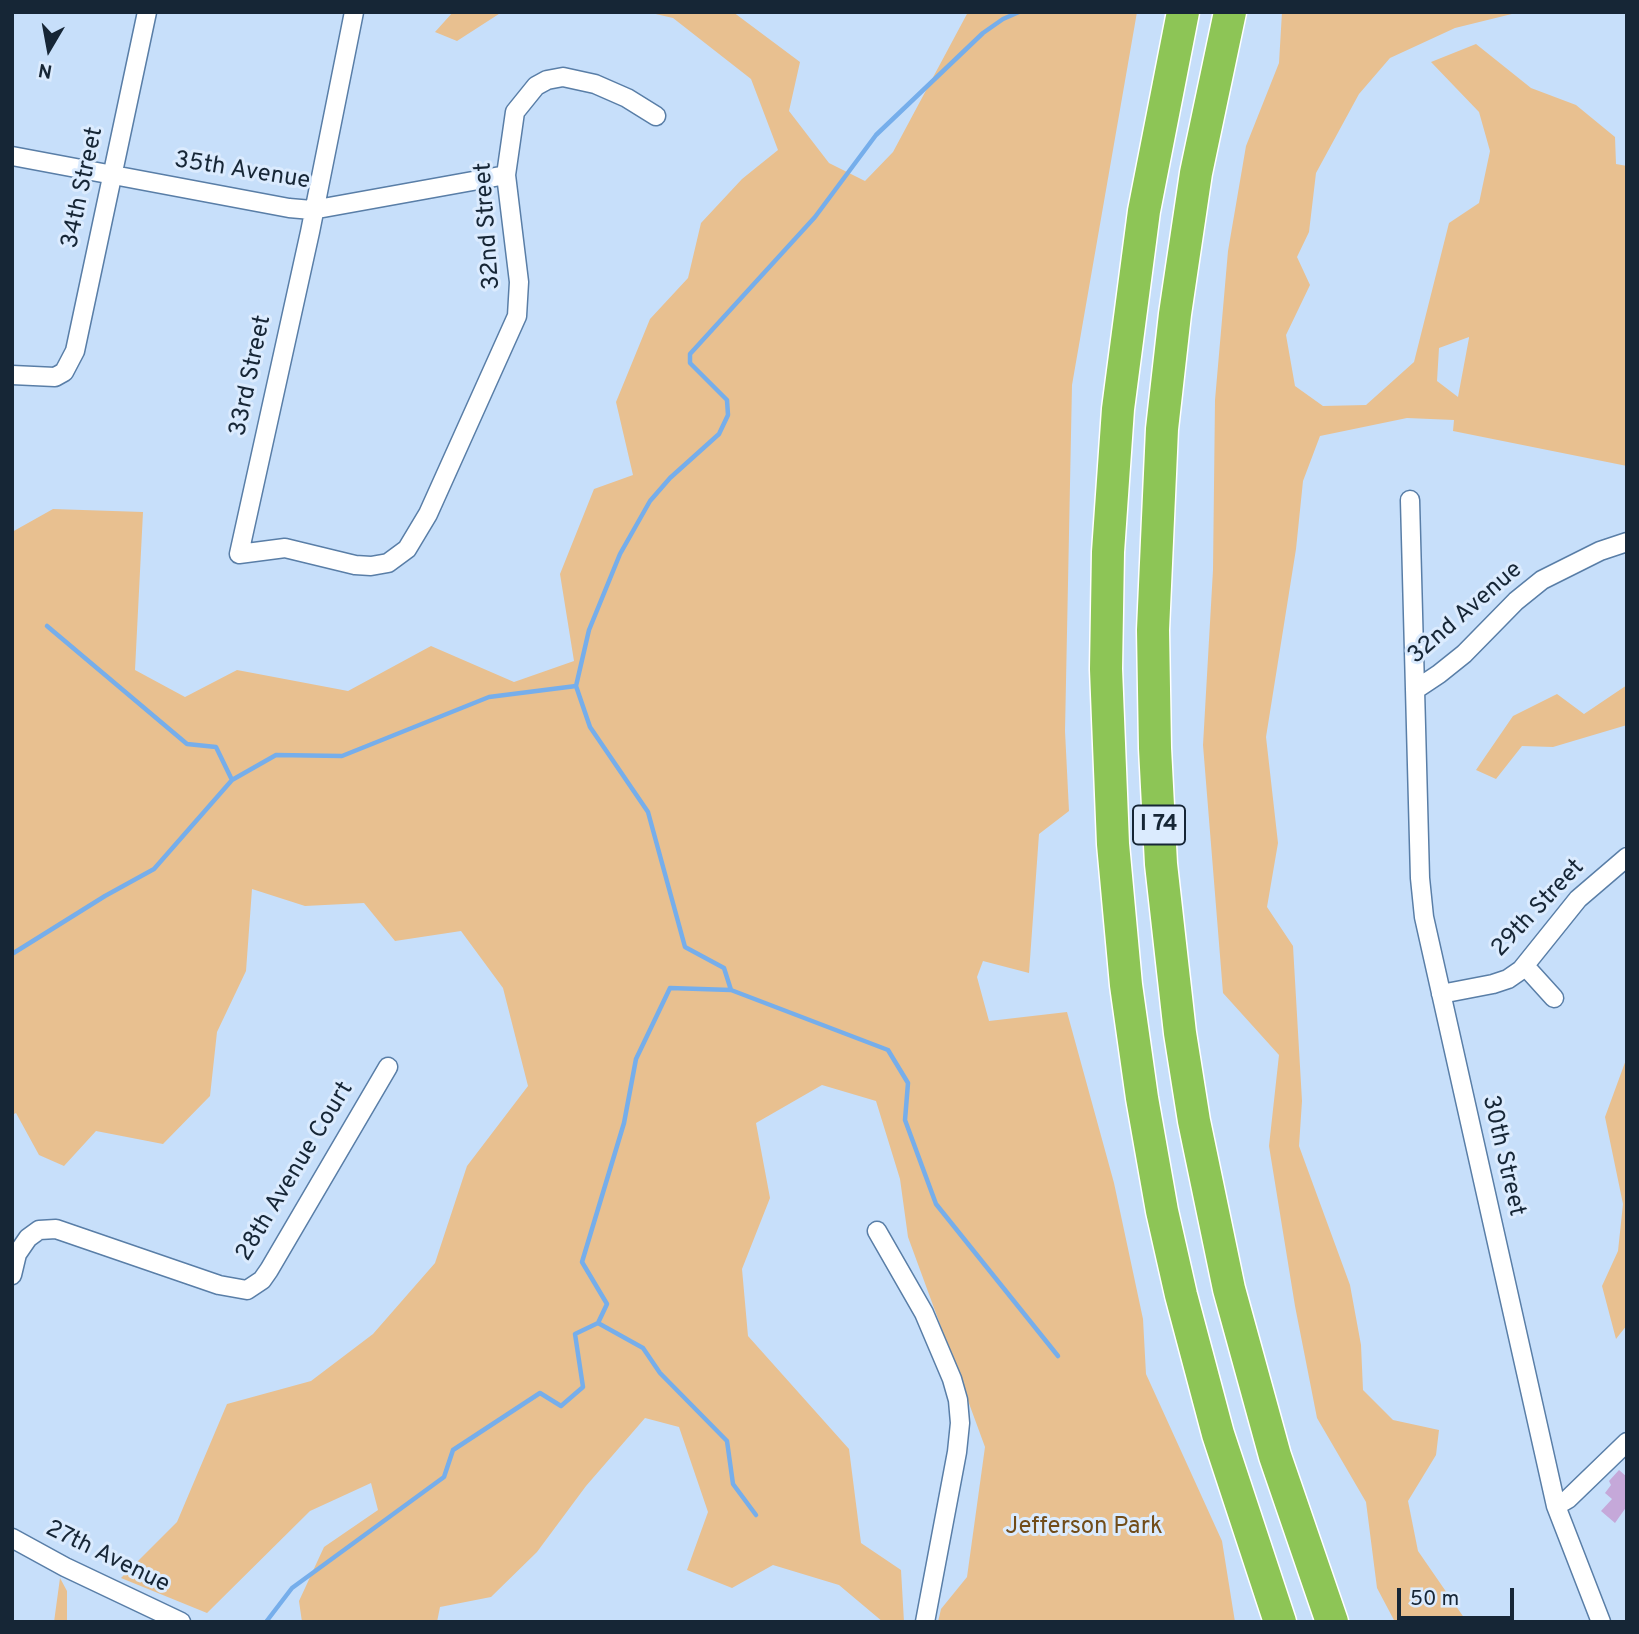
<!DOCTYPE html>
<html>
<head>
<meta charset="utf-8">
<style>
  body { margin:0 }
  #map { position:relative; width:1639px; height:1634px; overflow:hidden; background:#c7dffa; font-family:Overpass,sans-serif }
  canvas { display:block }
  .frame { position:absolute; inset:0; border:14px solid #162636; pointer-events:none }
  .north { position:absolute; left:14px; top:14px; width:70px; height:70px; -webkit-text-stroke:5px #dbebfe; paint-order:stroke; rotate:190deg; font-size:19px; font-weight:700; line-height:28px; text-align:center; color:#162636 }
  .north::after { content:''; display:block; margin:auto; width:24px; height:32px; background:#162636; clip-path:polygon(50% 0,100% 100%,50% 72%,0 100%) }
  .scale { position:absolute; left:1397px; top:1588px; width:117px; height:32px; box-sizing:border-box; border:4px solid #162636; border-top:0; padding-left:9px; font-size:21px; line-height:24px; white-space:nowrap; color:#162636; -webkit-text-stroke:5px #dbebfe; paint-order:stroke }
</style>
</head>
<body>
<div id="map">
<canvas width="1639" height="1634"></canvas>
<div class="frame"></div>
<div class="north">N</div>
<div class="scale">50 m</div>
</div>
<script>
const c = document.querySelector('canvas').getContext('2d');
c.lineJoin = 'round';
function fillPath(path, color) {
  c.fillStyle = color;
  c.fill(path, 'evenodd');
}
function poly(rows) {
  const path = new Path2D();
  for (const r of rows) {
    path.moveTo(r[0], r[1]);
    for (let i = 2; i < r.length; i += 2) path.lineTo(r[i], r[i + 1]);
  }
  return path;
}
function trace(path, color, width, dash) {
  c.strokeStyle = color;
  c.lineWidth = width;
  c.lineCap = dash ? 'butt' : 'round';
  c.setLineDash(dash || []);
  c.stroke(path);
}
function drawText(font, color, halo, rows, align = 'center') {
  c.font = font + ' Overpass,sans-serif';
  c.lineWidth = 6;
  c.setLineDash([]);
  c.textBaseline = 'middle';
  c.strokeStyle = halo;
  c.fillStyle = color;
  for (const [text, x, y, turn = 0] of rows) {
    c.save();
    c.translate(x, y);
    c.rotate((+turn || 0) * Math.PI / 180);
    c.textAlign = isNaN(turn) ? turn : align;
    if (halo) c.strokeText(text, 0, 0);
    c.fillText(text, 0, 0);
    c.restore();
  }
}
fillPath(poly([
  [453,12,502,12,457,41,435,32],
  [647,12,733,12,800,62,789,111,829,163,865,181,893,152,968,12,1137,12,1072,385,1065,731,1069,811,1039,834,1029,973,983,961,977,977,989,1021,1067,1012,1114,1183,1143,1319,1146,1374,1222,1541,1235,1622,938,1622,941,1609,967,1577,985,1447,908,1237,900,1179,876,1101,822,1085,756,1123,770,1198,742,1269,748,1336,849,1449,861,1543,901,1570,904,1622,883,1622,839,1585,773,1565,732,1588,687,1570,708,1512,679,1427,645,1418,586,1486,537,1552,491,1597,440,1607,437,1622,302,1622,299,1601,324,1547,378,1510,371,1483,310,1511,207,1613,121,1578,177,1522,227,1404,311,1381,373,1334,435,1263,467,1166,528,1086,503,988,461,931,395,941,364,903,305,906,252,889,246,971,217,1032,210,1096,163,1144,96,1131,64,1166,39,1155,16,1113,12,1115,12,532,53,509,143,512,135,670,185,697,237,670,348,691,431,646,514,682,574,661,560,574,594,489,633,475,616,402,650,319,688,278,701,223,742,179,778,150,751,79,673,18],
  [1282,12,1520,12,1455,28,1390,58,1359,94,1316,173,1309,232,1297,257,1310,285,1286,335,1295,386,1323,406,1366,405,1414,362,1449,223,1479,203,1490,151,1479,112,1431,62,1476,44,1531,88,1576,105,1615,137,1616,164,1627,166,1627,466,1453,431,1454,420,1407,418,1320,436,1303,481,1296,549,1266,737,1278,843,1267,907,1293,946,1302,1101,1299,1146,1350,1285,1361,1345,1363,1390,1393,1420,1439,1430,1436,1455,1408,1501,1418,1551,1467,1622,1395,1622,1377,1588,1366,1502,1317,1418,1295,1306,1269,1146,1279,1055,1223,993,1203,745,1213,570,1215,400,1228,251,1246,146,1279,63],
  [1469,337,1469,338,1458,397,1437,381,1439,348],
  [1627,685,1627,725,1553,747,1522,746,1496,779,1476,770,1513,716,1557,694,1584,714],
  [1627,1057,1627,1325,1616,1339,1602,1286,1618,1251,1623,1204,1605,1117],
  [60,1578,67,1591,67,1622,54,1622]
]), '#e8c090');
trace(poly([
  [47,626,187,744,216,747,232,780],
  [12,954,105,896,154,869,232,780,276,755,342,756,489,697,576,686],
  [731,990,888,1050,908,1083,905,1120,936,1204,1058,1356],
  [598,1323,643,1348,660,1373,727,1441,733,1484,756,1515],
  [266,1622,292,1588,444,1477,453,1450,540,1393,561,1406,583,1387,575,1334,598,1323,607,1304,582,1262,624,1123,636,1059,670,988,731,990,724,968,685,947,648,812,590,727,576,686,589,630,620,554,650,501,670,478,719,434,728,415,727,400,690,363,690,354,815,217,876,135,983,33,1003,19,1019,12]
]), '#76aeeb', 4.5);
fillPath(poly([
  [1619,1470,1627,1477,1627,1506,1615,1523,1601,1511,1612,1499,1605,1493,1611,1485,1609,1481]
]), '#c5a8d9');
const street = poly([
  [354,12,310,232,239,554,285,548,355,565,371,566,388,563,407,549,428,514,517,316,519,282,506,175,515,112,536,86,547,80,563,77,595,84,627,98,656,116],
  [12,156,289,208,312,210,506,175],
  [12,375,55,377,64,372,75,351,147,12],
  [1410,500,1420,878,1424,917,1556,1506,1601,1622],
  [1415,690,1439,674,1464,654,1516,601,1542,580,1600,551,1627,542],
  [1525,966,1554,998],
  [1441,994,1493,984,1508,979,1521,970,1578,899,1627,857],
  [877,1231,924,1313,952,1379,958,1400,960,1423,957,1452,925,1622],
  [12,1275,17,1254,28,1238,39,1230,56,1229,219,1285,247,1290,262,1280,269,1270,388,1067],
  [1556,1506,1568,1499,1627,1442],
  [12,1538,65,1567,181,1622]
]);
const highway = poly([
  [1183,12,1144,211,1118,409,1108,552,1106,669,1113,844,1126,985,1142,1098,1162,1211,1181,1295,1218,1434,1280,1622],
  [1230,12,1196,173,1175,314,1162,429,1153,630,1155,748,1161,864,1180,1033,1194,1121,1229,1289,1275,1456,1332,1622]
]);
trace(street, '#597ea7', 21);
trace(highway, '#fff', 35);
trace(street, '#fff', 18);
trace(highway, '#8dc556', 32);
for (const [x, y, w] of [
  [1159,825,52]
]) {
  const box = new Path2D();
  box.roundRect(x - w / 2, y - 19.5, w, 39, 5);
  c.fillStyle = '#dbebfe';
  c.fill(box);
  trace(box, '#162636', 2);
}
drawText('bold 23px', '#162636', null, [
  ["I 74",1159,825]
]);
drawText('24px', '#162636', '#dbebfe', [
  ["35th Avenue",242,172,9],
  ["34th Street",84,188,-78],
  ["32nd Street",489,226,-94],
  ["33rd Street",252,376,-78],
  ["32nd Avenue",1466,614,-41],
  ["29th Street",1539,909,-47],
  ["30th Street",1502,1156,77],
  ["28th Avenue Court",296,1172,-59],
  ["27th Avenue",107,1558,26]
]);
drawText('24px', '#714c19', '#dbebfe', [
  ["Jefferson Park",1084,1528]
]);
</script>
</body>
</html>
